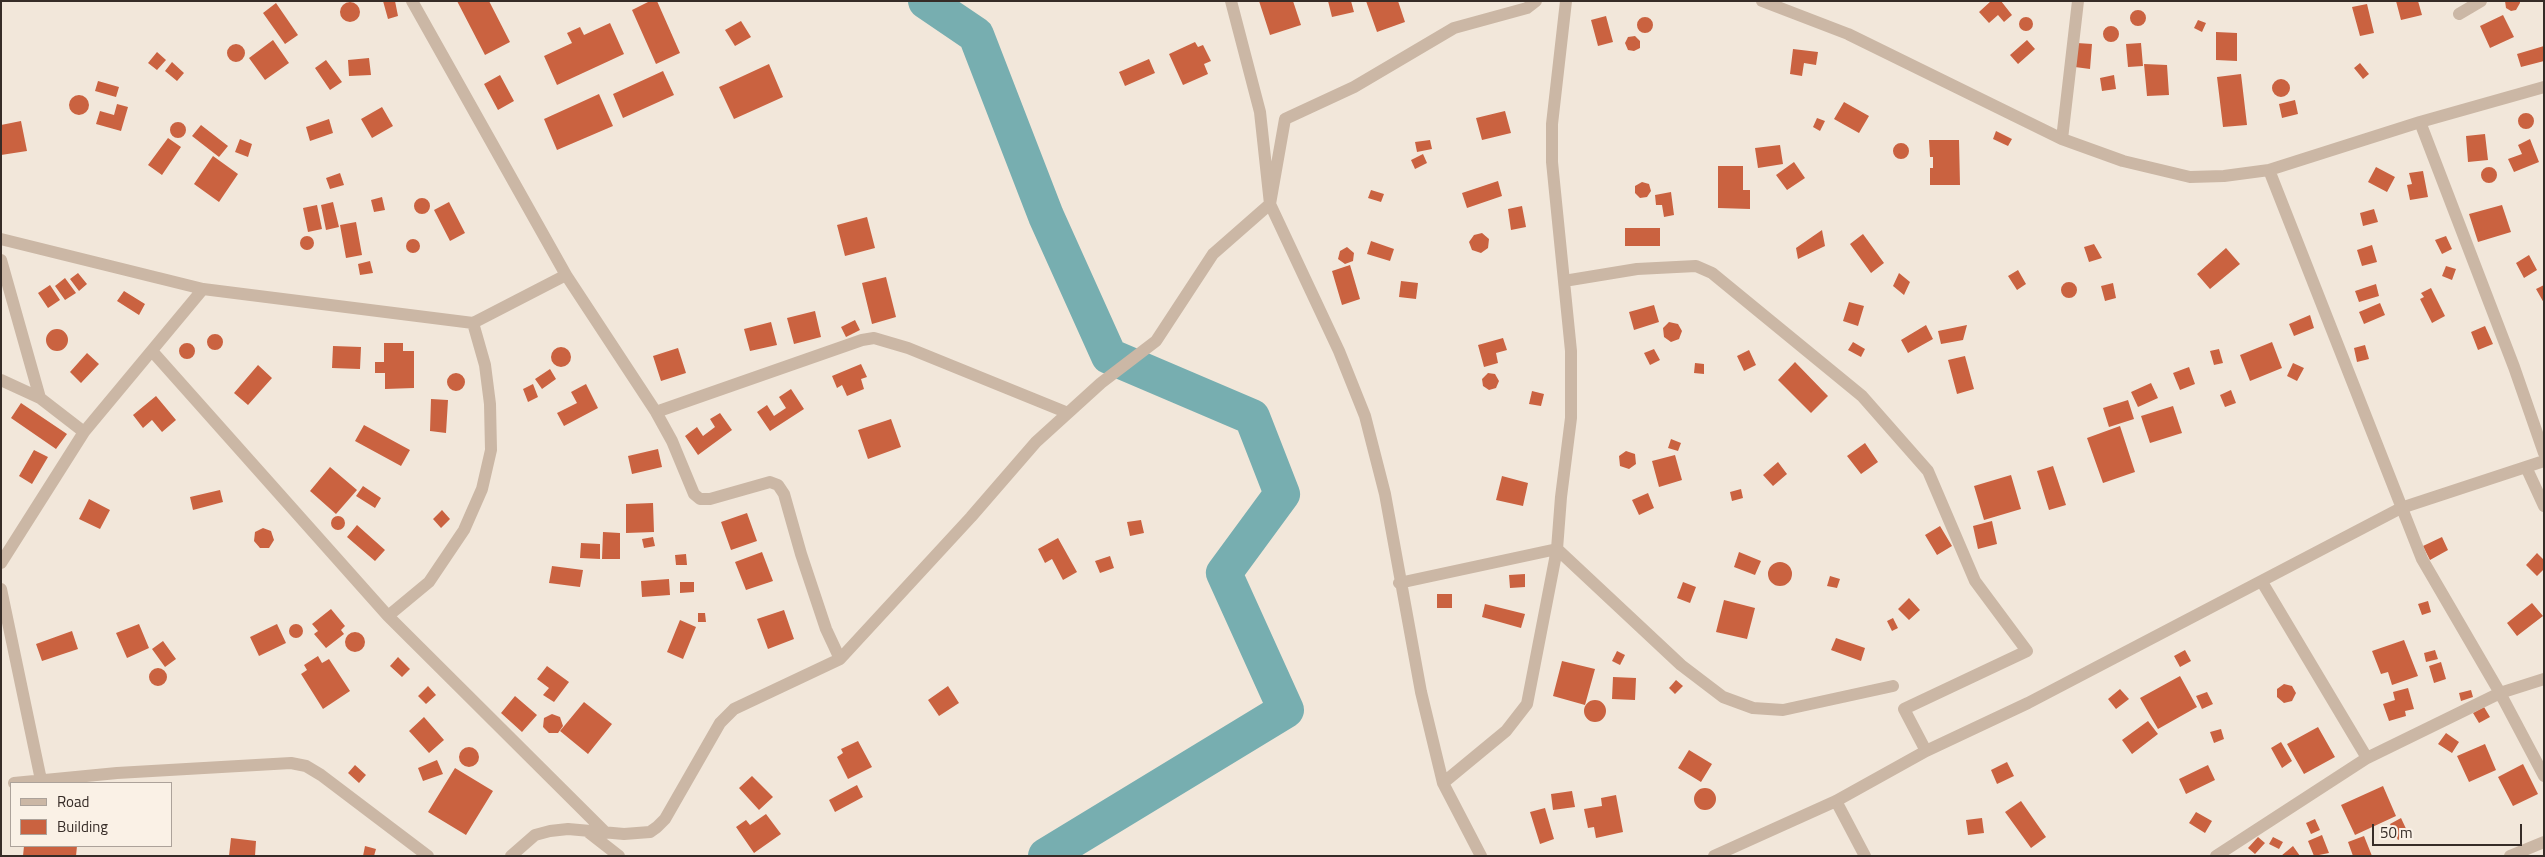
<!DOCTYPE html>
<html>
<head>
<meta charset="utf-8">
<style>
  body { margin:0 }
  #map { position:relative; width:2545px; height:857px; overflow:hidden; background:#f2e7da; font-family:"Titillium Web",sans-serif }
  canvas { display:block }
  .frame { position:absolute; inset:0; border:2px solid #362c27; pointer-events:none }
  .legend { position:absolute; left:10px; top:782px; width:162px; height:65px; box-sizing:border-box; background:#faf1e6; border:1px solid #aca29a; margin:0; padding:6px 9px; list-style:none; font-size:15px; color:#362c27 }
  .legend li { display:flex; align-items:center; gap:10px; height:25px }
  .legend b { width:25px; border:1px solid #aca29a }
  .scale { position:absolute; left:2372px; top:824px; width:150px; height:22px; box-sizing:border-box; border:2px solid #362c27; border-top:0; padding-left:6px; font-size:15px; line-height:18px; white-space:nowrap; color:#362c27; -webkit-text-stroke:4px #faf1e6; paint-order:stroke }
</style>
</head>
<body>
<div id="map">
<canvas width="2545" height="857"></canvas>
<div class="frame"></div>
<ul class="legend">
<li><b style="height:6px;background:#cbb7a5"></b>Road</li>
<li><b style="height:14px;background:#ca6240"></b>Building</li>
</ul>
<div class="scale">50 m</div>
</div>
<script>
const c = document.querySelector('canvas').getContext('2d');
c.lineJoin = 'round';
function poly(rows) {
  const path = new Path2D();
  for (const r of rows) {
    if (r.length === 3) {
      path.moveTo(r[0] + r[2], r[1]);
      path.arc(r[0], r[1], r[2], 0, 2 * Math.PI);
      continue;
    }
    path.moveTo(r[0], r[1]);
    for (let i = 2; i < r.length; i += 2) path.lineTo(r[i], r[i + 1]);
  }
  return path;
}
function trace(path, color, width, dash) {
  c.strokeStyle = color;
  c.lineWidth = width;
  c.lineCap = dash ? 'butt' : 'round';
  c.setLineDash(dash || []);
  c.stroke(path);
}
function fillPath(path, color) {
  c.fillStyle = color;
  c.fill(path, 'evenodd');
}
trace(poly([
  [926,1,976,35,1046,216,1109,356,1252,417,1282,494,1224,573,1286,710,1046,856]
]), '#77aeb0', 36);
fillPath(poly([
  [383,1,395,1,398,16,388,19],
  [457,1,489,1,510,42,485,55],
  [650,1,657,1,680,53,656,64,632,10],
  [1259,1,1293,1,1301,25,1270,35],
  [1328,1,1351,1,1354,12,1332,17],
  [1366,1,1398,1,1405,22,1377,32],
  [1991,1,2001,1,2012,15,2004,22,1998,15,1989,23,1979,12],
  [2396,1,2418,1,2422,15,2401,20],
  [2505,1,2520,1,2520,3,2516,10,2511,11,2506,8],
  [350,12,10],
  [276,3,298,35,285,44,263,13],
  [2367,4,2374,33,2360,36,2352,7],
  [2138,18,8],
  [2503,15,2514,37,2490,48,2480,26],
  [1606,16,1613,42,1598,46,1591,20],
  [2026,24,7],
  [1645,25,8],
  [2198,20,2206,23,2202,32,2194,28],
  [741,21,751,37,735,46,725,30],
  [610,23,624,54,557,85,544,56,572,43,567,33,580,27,584,35],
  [2111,34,8],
  [2216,32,2237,33,2237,61,2216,60],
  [1635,36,1640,41,1640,48,1634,51,1628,50,1625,43,1628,37],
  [273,40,289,63,265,80,249,58],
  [2027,40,2035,49,2018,64,2010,55],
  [1195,42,1198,47,1203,45,1211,61,1204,64,1208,74,1183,85,1169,54],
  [2077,43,2092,44,2090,69,2075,67],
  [2141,43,2143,66,2128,67,2126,44],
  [236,53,9],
  [2544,46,2544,61,2521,67,2517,54],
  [1793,49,1818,52,1816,65,1804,63,1802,76,1790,74],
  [157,52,166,60,157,70,148,63],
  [369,58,371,75,349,76,348,60],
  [1149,59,1155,73,1125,86,1119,72],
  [326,60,342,82,330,90,315,68],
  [172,62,184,73,177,81,165,71],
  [2360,63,2369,74,2363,79,2354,68],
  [769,64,783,97,734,119,719,87],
  [2144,64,2167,65,2169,95,2147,96],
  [663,71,674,95,623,118,613,94],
  [2241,74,2247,125,2223,127,2217,77],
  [500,75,514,101,498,110,484,84],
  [2114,75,2116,89,2102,91,2100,78],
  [2281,88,9],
  [98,81,119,87,116,97,95,91],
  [599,94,613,126,557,150,544,119],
  [79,105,10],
  [2295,100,2298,114,2282,118,2279,104],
  [1844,102,1869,116,1859,133,1834,119],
  [117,104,128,107,121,131,96,124,100,111,114,115],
  [382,107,393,126,372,138,361,119],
  [1505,111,1511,133,1482,140,1476,118],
  [2526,121,8],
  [1817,118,1825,121,1820,131,1813,127],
  [329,119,333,133,310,141,306,127],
  [21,121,27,151,1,155,1,125],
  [178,130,8],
  [201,125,228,146,219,157,192,136],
  [1996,131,2012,139,2008,146,1993,139],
  [2485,134,2488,160,2468,162,2466,136],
  [168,138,181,147,162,175,148,165],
  [240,139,252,144,248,157,235,152],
  [2530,139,2539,162,2514,172,2508,159,2522,154,2518,145],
  [1430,140,1432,149,1417,152,1415,142],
  [1929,140,1959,140,1960,185,1930,185,1930,168,1933,168,1933,157,1930,157],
  [1901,151,8],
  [1780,145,1783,164,1758,168,1755,148],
  [1423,154,1427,163,1415,169,1411,160],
  [213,156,238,174,219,202,194,184],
  [1794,162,1805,178,1787,190,1776,175],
  [1718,166,1743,166,1743,190,1750,190,1750,209,1718,208],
  [2376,167,2395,177,2387,192,2368,182],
  [2489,175,8],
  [2423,171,2428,197,2410,200,2407,185,2412,184,2409,173],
  [340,173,344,185,330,189,326,178],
  [1498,181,1502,196,1467,208,1462,193],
  [1642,182,1649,184,1651,191,1647,197,1640,198,1635,193,1635,186],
  [1371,190,1384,194,1381,202,1368,198],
  [1671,192,1674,215,1664,217,1662,205,1656,205,1655,195],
  [382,197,385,210,374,212,371,200],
  [422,206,8],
  [333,202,339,227,326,230,321,205],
  [449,202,465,233,450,241,434,210],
  [317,205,322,229,308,232,303,208],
  [2502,205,2511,232,2478,242,2469,214],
  [1522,206,1526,227,1511,230,1508,209],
  [2374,209,2378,222,2363,226,2360,213],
  [867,217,875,248,845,256,837,225],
  [356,222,362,255,346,258,340,225],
  [1625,228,1660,228,1660,246,1625,246],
  [1822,230,1825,246,1798,259,1796,248],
  [1482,233,1489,239,1488,248,1481,253,1472,250,1469,242,1474,235],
  [1863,234,1884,263,1871,273,1850,244],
  [2446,236,2452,249,2442,254,2435,240],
  [307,243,7],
  [413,246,7],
  [1371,241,1394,249,1390,261,1367,254],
  [2094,244,2102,258,2089,262,2084,247],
  [2372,245,2377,262,2362,266,2357,250],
  [1347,247,1354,253,1353,261,1345,264,1338,259,1340,251],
  [2226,248,2240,264,2210,289,2197,274],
  [2529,255,2537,270,2524,278,2516,263],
  [370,261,373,273,360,275,358,264],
  [1350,265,1360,299,1342,305,1332,271],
  [2446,266,2456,269,2452,280,2442,276],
  [2018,270,2026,284,2017,290,2008,276],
  [78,273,87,284,79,291,70,279],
  [1899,273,1910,282,1904,295,1893,286],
  [886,277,896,317,872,324,862,283],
  [65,278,76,293,65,300,55,286],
  [1401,281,1418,283,1416,299,1399,297],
  [2069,290,8],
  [2113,283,2116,298,2105,301,2101,286],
  [2376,284,2379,296,2359,302,2355,291],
  [50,285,60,300,48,308,38,293],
  [2544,285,2544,303,2536,289],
  [2431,288,2445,316,2432,323,2420,299,2424,297,2421,293],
  [124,291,145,304,139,315,117,301],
  [1849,302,1864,306,1858,326,1843,321],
  [2380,303,2385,315,2364,324,2359,312],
  [1654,305,1659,322,1634,330,1629,312],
  [815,311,821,337,794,344,787,318],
  [2310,315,2314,328,2294,336,2289,324],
  [855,320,860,330,846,337,841,327],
  [771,322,777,345,750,351,744,329],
  [1669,322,1678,324,1682,331,1679,339,1671,342,1664,337,1663,328],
  [1926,325,1933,339,1908,353,1901,340],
  [1967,325,1963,340,1941,344,1938,331],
  [2485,326,2493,344,2478,350,2471,332],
  [57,340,11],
  [215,342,8],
  [1503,338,1507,350,1496,353,1498,363,1484,367,1478,345],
  [1853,342,1865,349,1861,357,1848,350],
  [2272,342,2282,368,2250,381,2240,355],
  [187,351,8],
  [384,343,403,343,403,351,414,351,414,388,385,389,385,373,375,373,375,362,384,362],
  [2365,345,2369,359,2357,362,2354,348],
  [333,346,361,347,360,369,332,368],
  [561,357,10],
  [678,348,686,373,661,381,653,356],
  [1654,349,1660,360,1650,365,1644,353],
  [2219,349,2223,363,2214,365,2210,351],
  [1749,350,1756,365,1744,371,1737,356],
  [87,353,99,364,81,383,70,372],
  [1965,356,1974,389,1957,394,1948,360],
  [1795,362,1828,396,1811,413,1778,380],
  [1695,363,1704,364,1704,374,1694,373],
  [2293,363,2304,368,2297,381,2287,376],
  [861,364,867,377,861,379,864,389,847,396,842,385,837,388,832,376],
  [258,365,272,378,248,405,234,393],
  [2189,367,2195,384,2180,390,2173,373],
  [550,369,556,379,542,389,535,379],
  [456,382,9],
  [1488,373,1495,374,1499,381,1496,388,1489,390,1483,386,1482,379],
  [2151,383,2158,398,2138,407,2131,392],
  [533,384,538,397,528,402,523,389],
  [586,384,598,408,564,426,557,413,577,403,571,392],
  [791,389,804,409,770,431,757,412,767,405,774,416,786,408,779,397],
  [2231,390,2236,403,2225,407,2220,395],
  [1532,391,1544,394,1541,406,1529,404],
  [156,396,176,420,162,432,152,420,143,428,133,415],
  [431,399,448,400,446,433,430,431],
  [2128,400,2134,419,2109,427,2103,408],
  [21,403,67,434,56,449,11,418],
  [2173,406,2182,433,2150,443,2141,416],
  [720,413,732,430,698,455,685,436,697,427,703,436,715,427,710,419],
  [891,419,901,447,868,459,858,430],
  [364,425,410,450,401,466,355,441],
  [2120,426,2135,472,2103,483,2087,438],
  [1671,439,1681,443,1678,451,1668,448],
  [1865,443,1878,462,1861,474,1847,456],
  [658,449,662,467,632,474,628,456],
  [34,450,48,457,32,484,19,476],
  [1626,451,1635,454,1636,464,1629,469,1620,466,1619,456],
  [1675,455,1682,480,1659,487,1652,461],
  [1778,462,1787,474,1773,486,1763,475],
  [2053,466,2066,505,2049,510,2037,471],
  [330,467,357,490,336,514,310,491],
  [2011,475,2021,509,1984,520,1974,486],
  [1502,476,1528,483,1523,506,1496,500],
  [363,486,381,498,375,508,356,496],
  [1741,489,1743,498,1732,501,1730,492],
  [220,490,223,502,193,510,190,497],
  [1648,493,1654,508,1639,515,1632,500],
  [89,499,110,510,100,529,79,519],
  [653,503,654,532,626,533,626,504],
  [442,510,450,519,441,528,433,519],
  [747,513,757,541,731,550,721,522],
  [338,523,7],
  [1141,520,1144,533,1130,536,1127,522],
  [1992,521,1997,544,1978,549,1973,526],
  [357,525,385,550,375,561,347,537],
  [1940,526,1952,546,1937,555,1925,535],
  [263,528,271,531,274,540,269,548,260,548,254,541,255,532],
  [603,532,620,533,620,559,602,559],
  [653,537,655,546,644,548,642,539],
  [2442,537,2448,550,2430,560,2423,546],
  [1058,538,1077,572,1063,580,1052,559,1045,563,1038,549],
  [581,543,600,544,600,559,580,558],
  [762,552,773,581,746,590,735,562],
  [1739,552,1761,561,1755,575,1734,567],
  [2537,553,2544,560,2544,569,2537,576,2526,565],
  [686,554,687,565,676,565,675,555],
  [1110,556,1114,568,1100,573,1095,561],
  [1780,574,12],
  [552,566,583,570,580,587,549,583],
  [1525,574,1525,587,1510,588,1509,575],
  [1830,576,1840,579,1837,588,1827,586],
  [669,579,670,595,642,597,641,581],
  [680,582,694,582,694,592,680,593],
  [1683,582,1696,587,1690,603,1677,598],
  [1437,594,1452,594,1452,608,1437,608],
  [1909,598,1920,610,1909,620,1898,609],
  [1724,600,1755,608,1747,639,1716,632],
  [2428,601,2431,612,2422,615,2418,604],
  [2532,603,2543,616,2517,636,2507,623],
  [1485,604,1525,614,1521,628,1482,617],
  [331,609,345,626,341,630,344,634,326,648,314,634,318,631,312,624],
  [784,610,794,639,768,649,757,619],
  [698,613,705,613,706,622,698,622],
  [1893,618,1898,628,1892,631,1887,621],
  [680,620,696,627,683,659,667,652],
  [296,631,7],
  [139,624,149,648,127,658,116,633],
  [277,624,286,643,259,656,250,637],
  [72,631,78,649,42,661,36,644],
  [355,642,10],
  [1836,638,1865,648,1861,661,1831,650],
  [2404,640,2418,676,2392,685,2388,672,2381,674,2372,651],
  [163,641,176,659,165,667,152,649],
  [2185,650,2191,661,2180,667,2174,656],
  [2435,650,2438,659,2426,662,2424,653],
  [1617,651,1625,655,1620,665,1612,661],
  [318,656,322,663,329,659,350,691,323,709,301,674,307,670,304,665],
  [398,657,410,669,402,677,390,666],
  [1562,661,1595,669,1585,705,1553,696],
  [2441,662,2446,679,2434,683,2429,666],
  [547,666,569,682,554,702,543,695,549,688,537,679],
  [158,677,9],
  [2180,676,2197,707,2158,729,2140,698],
  [1613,677,1636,678,1635,700,1612,699],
  [1676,680,1683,686,1675,694,1669,688],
  [2284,684,2292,686,2296,693,2292,701,2284,703,2277,697,2277,689],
  [428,686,436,695,426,704,418,696],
  [948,686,959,703,939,716,928,700],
  [2408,688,2414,709,2405,711,2406,716,2389,721,2383,704,2395,700,2393,692],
  [2120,689,2129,699,2116,709,2108,699],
  [2471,690,2473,697,2461,701,2459,693],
  [2207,692,2213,704,2202,709,2196,696],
  [515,696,537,715,522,732,501,713],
  [1595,711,11],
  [584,702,612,724,588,754,560,731],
  [2484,707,2490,717,2479,723,2473,713],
  [552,714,560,717,563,726,558,733,549,733,543,727,544,718],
  [424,717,444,740,429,753,409,731],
  [2148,721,2158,734,2132,754,2122,740],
  [2318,727,2335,757,2304,774,2287,744],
  [2221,729,2224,739,2214,743,2210,732],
  [2446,733,2459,742,2452,753,2438,744],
  [858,741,872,767,848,779,837,757,843,753,841,749],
  [2281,742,2292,761,2282,768,2271,748],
  [2485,744,2496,770,2469,782,2457,756],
  [469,757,10],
  [1689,750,1712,764,1701,782,1678,768],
  [437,760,443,774,423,781,418,768],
  [2007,762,2014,776,1997,784,1991,770],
  [2523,764,2538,794,2513,806,2498,777],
  [355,765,366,775,359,783,348,773],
  [2208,765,2215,780,2186,794,2179,779],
  [455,768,493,791,466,835,428,812],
  [752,776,773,797,759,810,739,788],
  [857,785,863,797,835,812,829,800],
  [2383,786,2396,816,2355,835,2341,805],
  [1705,799,11],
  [1572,791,1575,807,1553,810,1551,794],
  [1616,795,1623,832,1596,838,1594,827,1588,828,1584,809,1602,806,1601,798],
  [2021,801,2046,837,2031,848,2005,812],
  [1545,808,1554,839,1540,844,1530,812],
  [2196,812,2212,821,2205,833,2189,823],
  [766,814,781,834,754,853,736,827,746,820,750,825],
  [1982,818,1984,833,1968,835,1966,820],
  [2401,818,2409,835,2398,840,2390,824],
  [2315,819,2320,830,2311,834,2306,823],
  [2322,835,2329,853,2314,856,2308,841],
  [2364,836,2372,856,2353,856,2348,842],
  [2258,837,2265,843,2255,854,2248,848],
  [2273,837,2283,842,2279,849,2269,844],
  [231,838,256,841,255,856,229,856],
  [24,846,77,846,76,856,23,856],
  [365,846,376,849,374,856,363,856],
  [2293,846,2300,856,2281,856]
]), '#ca6240');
trace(poly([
  [412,1,566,275,473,323],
  [1231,1,1260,112,1270,204,1339,351,1365,416,1385,494,1421,692,1443,783,1481,856],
  [1762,1,1848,34,2062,139,2123,161,2190,177,2224,176,2269,170,2422,559,2500,693,2544,776],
  [2459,14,2481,1],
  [2420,122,2514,367,2544,453],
  [2062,139,2078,1],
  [2269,170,2420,122,2544,87],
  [1,239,203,289,473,323,485,365,490,404,491,450,482,489,464,530,429,582,388,616,606,833],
  [1,260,40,398],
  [566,275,656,412,672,441,694,494,700,499,710,499,770,482,778,485,784,494,801,554,826,629,840,659],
  [1564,281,1637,269,1696,266,1712,273,1862,396,1928,471,1975,581,2027,651,1904,709,1926,751],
  [152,351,388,616],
  [1,380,40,398,84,432,203,289],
  [656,412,862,340,874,338,908,348,1068,413],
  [2526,467,2544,506],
  [1,563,84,432],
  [2262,582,2367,758],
  [1399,583,1557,549,1681,665,1723,697,1753,708,1783,710,1893,686],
  [1,589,41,780],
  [14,783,117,773,291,763,306,766,321,775,428,856],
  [1443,783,1506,731,1527,704,1557,549,1561,497,1571,418,1571,351,1552,162,1552,124,1566,1],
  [1836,801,1865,856],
  [587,831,619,856],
  [511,856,535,835,550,831,568,829,624,834,650,832,657,827,665,819,720,723,734,709,840,659,971,517,1036,442,1101,383,1156,341,1213,254,1270,204,1285,119,1354,87,1454,28,1527,8,1536,1],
  [1714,856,1836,801,1926,751,2028,703,2401,508,2544,461],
  [2216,856,2367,758,2500,693,2544,679],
  [2510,856,2544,842]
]), '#cbb7a5', 12);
</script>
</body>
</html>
